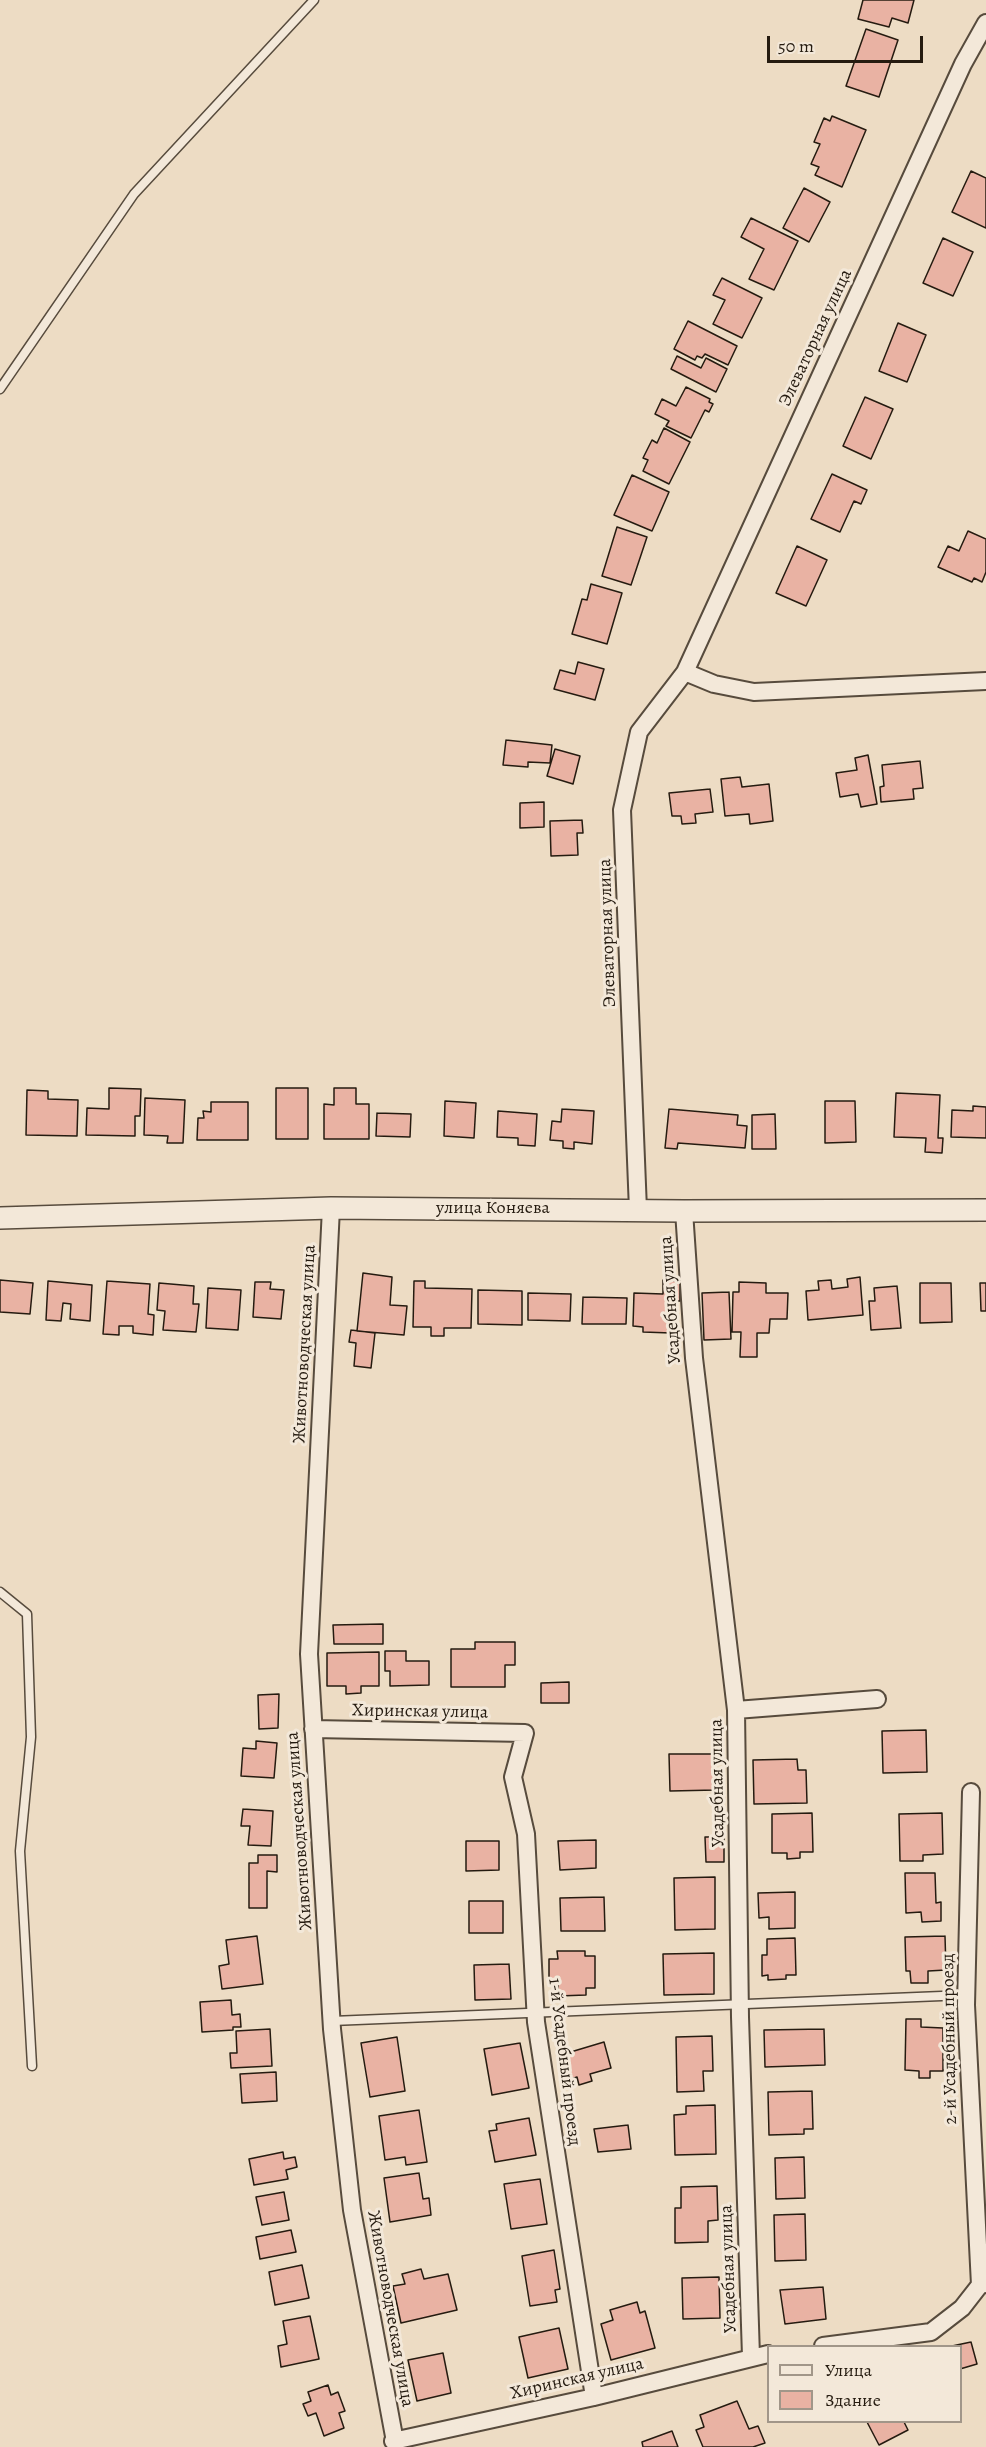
<!DOCTYPE html>
<html>
<head>
<meta charset="utf-8">
<style>
  body { margin:0 }
  #map { position:relative; width:986px; height:2447px; overflow:hidden; background:#eddcc4; font-family:Alegreya,serif }
  canvas { display:block }
  .legend { position:absolute; left:767px; top:2345px; width:195px; height:78px; box-sizing:border-box; background:#f3e8d9; border:2px solid #a19689; margin:0; padding:8px 10px; list-style:none; font-size:18px; color:#251b10 }
  .legend li { display:flex; align-items:center; gap:12px; height:30px }
  .legend b { width:30px; border:2px solid #a19689 }
  .scale { position:absolute; left:767px; top:36px; width:156px; height:27px; box-sizing:border-box; border:3px solid #251b10; border-top:0; padding-left:8px; font-size:18px; line-height:21px; white-space:nowrap; color:#251b10; -webkit-text-stroke:4px #f3e8d9; paint-order:stroke }
</style>
</head>
<body>
<div id="map">
<canvas width="986" height="2447"></canvas>
<ul class="legend">
<li><b style="height:8px;background:#f3e8d9"></b>Улица</li>
<li><b style="height:16px;background:#e9b2a3"></b>Здание</li>
</ul>
<div class="scale">50 m</div>
</div>
<script>
const c = document.querySelector('canvas').getContext('2d');
c.lineJoin = 'round';
function fillPath(path, color) {
  c.fillStyle = color;
  c.fill(path, 'evenodd');
}
function poly(rows) {
  const path = new Path2D();
  for (const r of rows) {
    path.moveTo(r[0], r[1]);
    for (let i = 2; i < r.length; i += 2) path.lineTo(r[i], r[i + 1]);
  }
  return path;
}
function trace(path, color, width, dash) {
  c.strokeStyle = color;
  c.lineWidth = width;
  c.lineCap = dash ? 'butt' : 'round';
  c.setLineDash(dash || []);
  c.stroke(path);
}
function drawText(font, color, halo, rows, align = 'center') {
  c.font = font + ' Alegreya,serif';
  c.lineWidth = 6;
  c.setLineDash([]);
  c.textBaseline = 'middle';
  c.strokeStyle = halo;
  c.fillStyle = color;
  for (const [text, x, y, turn = 0] of rows) {
    c.save();
    c.translate(x, y);
    c.rotate((+turn || 0) * Math.PI / 180);
    c.textAlign = isNaN(turn) ? turn : align;
    if (halo) c.strokeText(text, 0, 0);
    c.fillText(text, 0, 0);
    c.restore();
  }
}
const building = poly([
  [863,0,914,0,908,23,892,18,889,27,858,19,863,0],
  [866,29,898,40,879,97,846,86,866,29],
  [832,116,866,130,842,187,815,175,819,167,811,164,820,144,814,142,824,118,830,121,832,116],
  [971,171,986,178,986,228,952,212,971,171],
  [804,188,830,202,809,242,783,228,804,188],
  [751,218,798,241,774,290,749,279,764,249,741,237,751,218],
  [943,238,973,252,953,296,923,283,943,238],
  [722,278,762,298,742,338,713,324,725,300,713,295,722,278],
  [688,321,737,346,728,365,705,354,702,358,697,356,695,360,674,349,688,321],
  [898,323,926,335,907,382,879,371,898,323],
  [677,356,701,368,706,358,727,369,716,392,671,369,677,356],
  [686,387,710,399,709,402,713,404,709,412,705,410,691,438,666,426,669,421,655,414,662,399,676,406,686,387],
  [865,397,893,409,871,459,843,446,865,397],
  [664,428,690,442,669,484,643,471,648,460,643,458,652,440,657,443,664,428],
  [832,474,867,490,861,504,854,501,840,532,811,519,832,474],
  [632,475,669,492,652,531,614,515,632,475],
  [617,527,647,537,631,585,602,576,617,527],
  [968,531,986,539,986,572,982,582,974,578,972,582,938,567,948,546,959,551,968,531],
  [797,546,827,560,806,606,776,593,797,546],
  [591,584,622,593,607,644,572,634,582,599,587,600,591,584],
  [578,662,604,669,595,700,554,689,560,670,575,674,578,662],
  [506,740,552,745,550,763,528,762,528,767,503,765,506,740],
  [555,749,580,756,573,784,547,776,555,749],
  [868,755,877,804,861,807,858,794,840,797,836,773,857,770,855,758,868,755],
  [920,761,923,788,913,789,914,799,881,802,880,787,884,786,882,765,920,761],
  [740,777,742,787,769,784,773,821,750,824,749,814,725,816,721,779,740,777],
  [710,789,713,812,695,814,696,823,682,824,681,816,672,816,669,793,710,789],
  [544,802,544,827,520,828,520,803,544,802],
  [582,820,583,833,577,833,578,855,551,856,550,821,582,820],
  [109,1088,141,1089,140,1116,135,1116,135,1136,86,1135,87,1108,109,1109,109,1088],
  [276,1088,308,1088,308,1139,276,1139,276,1088],
  [334,1088,356,1088,356,1104,369,1104,369,1139,324,1139,324,1104,334,1105,334,1088],
  [27,1090,48,1091,48,1099,78,1100,77,1136,26,1135,27,1090],
  [896,1093,940,1095,938,1138,943,1138,942,1153,925,1152,926,1138,894,1137,896,1093],
  [145,1098,185,1100,183,1143,167,1143,168,1136,144,1135,145,1098],
  [445,1101,476,1103,474,1138,444,1136,445,1101],
  [825,1101,855,1101,856,1142,825,1143,825,1101],
  [211,1102,248,1102,248,1140,197,1140,198,1118,204,1118,203,1111,211,1112,211,1102],
  [973,1106,986,1107,986,1138,951,1137,952,1110,973,1111,973,1106],
  [562,1109,594,1111,592,1144,574,1142,574,1149,563,1148,563,1141,550,1140,552,1121,561,1122,562,1109],
  [669,1109,738,1115,737,1125,747,1126,745,1148,678,1143,677,1149,665,1148,669,1109],
  [498,1111,537,1114,535,1146,518,1145,518,1138,497,1137,498,1111],
  [377,1113,411,1114,410,1137,376,1136,377,1113],
  [775,1114,776,1149,752,1149,752,1115,775,1114],
  [363,1273,392,1277,390,1305,407,1306,404,1335,357,1331,363,1273],
  [860,1277,863,1315,808,1320,806,1291,819,1290,818,1281,831,1280,832,1289,848,1287,847,1279,860,1277],
  [0,1280,33,1283,30,1314,0,1312,0,1280],
  [663,1280,680,1281,680,1301,672,1301,671,1333,643,1332,643,1327,633,1326,634,1293,663,1294,663,1280],
  [48,1281,92,1285,90,1321,70,1319,71,1304,63,1303,61,1321,46,1320,48,1281],
  [107,1281,150,1284,148,1314,154,1315,153,1335,133,1333,133,1326,119,1326,119,1335,103,1334,107,1281],
  [414,1281,425,1281,425,1288,472,1289,471,1328,444,1328,444,1336,431,1336,431,1327,413,1327,414,1281],
  [255,1282,271,1282,270,1289,284,1290,281,1319,253,1317,255,1282],
  [739,1282,766,1283,766,1293,788,1293,787,1319,770,1319,769,1333,757,1333,757,1357,740,1357,741,1332,732,1332,733,1292,739,1292,739,1282],
  [159,1283,194,1286,193,1304,199,1304,196,1332,163,1330,165,1311,157,1310,159,1283],
  [920,1283,951,1283,952,1322,920,1323,920,1283],
  [980,1283,986,1283,986,1311,981,1311,980,1283],
  [897,1286,901,1328,871,1330,869,1301,875,1301,874,1288,897,1286],
  [208,1288,241,1290,238,1330,206,1328,208,1288],
  [478,1290,522,1291,522,1325,478,1324,478,1290],
  [729,1292,731,1339,704,1340,702,1293,729,1292],
  [528,1293,571,1294,570,1321,528,1320,528,1293],
  [583,1297,627,1298,626,1324,582,1324,583,1297],
  [351,1330,375,1333,371,1368,354,1366,356,1343,349,1342,351,1330],
  [383,1624,383,1644,334,1644,333,1625,383,1624],
  [475,1642,515,1642,515,1665,505,1665,505,1687,451,1687,451,1649,475,1649,475,1642],
  [385,1651,406,1651,406,1661,429,1661,429,1685,390,1686,390,1671,385,1671,385,1651],
  [379,1652,379,1686,361,1686,361,1693,346,1694,346,1686,327,1686,327,1653,379,1652],
  [569,1682,569,1703,541,1703,541,1683,569,1682],
  [279,1694,278,1728,259,1729,258,1695,279,1694],
  [926,1730,927,1772,883,1773,882,1731,926,1730],
  [256,1741,277,1743,274,1778,241,1776,243,1748,256,1749,256,1741],
  [669,1754,715,1754,716,1790,670,1791,669,1754],
  [797,1759,798,1770,806,1770,807,1803,754,1804,753,1760,797,1759],
  [243,1809,273,1811,271,1846,248,1845,250,1826,241,1826,243,1809],
  [812,1813,813,1852,800,1852,800,1858,787,1859,787,1853,772,1853,772,1814,812,1813],
  [942,1813,943,1854,923,1855,923,1861,900,1861,899,1814,942,1813],
  [705,1837,724,1837,724,1862,706,1862,705,1837],
  [596,1840,596,1868,560,1870,558,1841,596,1840],
  [466,1841,499,1841,499,1870,466,1871,466,1841],
  [258,1855,277,1855,277,1872,267,1871,267,1908,249,1908,249,1863,258,1863,258,1855],
  [905,1873,935,1873,936,1903,941,1902,941,1921,922,1922,921,1912,906,1913,905,1873],
  [715,1877,715,1929,675,1930,674,1878,715,1877],
  [795,1892,795,1928,769,1929,769,1917,759,1918,758,1893,795,1892],
  [604,1897,605,1931,561,1931,560,1898,604,1897],
  [469,1901,503,1901,503,1933,469,1933,469,1901],
  [257,1936,263,1984,222,1989,219,1966,229,1964,226,1940,257,1936],
  [945,1936,946,1970,928,1971,928,1983,911,1983,910,1971,906,1971,905,1937,945,1936],
  [795,1938,796,1975,786,1975,786,1979,768,1980,768,1975,762,1976,762,1955,767,1955,767,1939,795,1938],
  [557,1951,585,1951,585,1956,595,1956,595,1988,586,1988,586,1995,558,1996,558,1982,549,1982,549,1959,558,1959,557,1951],
  [714,1953,714,1994,664,1995,663,1954,714,1953],
  [509,1964,511,1999,475,2000,474,1965,509,1964],
  [231,2000,232,2015,240,2014,241,2027,233,2027,233,2030,202,2032,200,2002,231,2000],
  [906,2019,921,2019,921,2027,943,2028,943,2071,930,2071,930,2078,919,2078,919,2071,905,2070,906,2019],
  [270,2029,272,2066,231,2068,230,2053,237,2053,236,2031,270,2029],
  [824,2029,825,2065,765,2067,764,2030,824,2029],
  [712,2036,713,2071,703,2071,704,2091,677,2092,676,2037,712,2036],
  [397,2037,405,2091,370,2097,361,2043,397,2037],
  [604,2042,611,2068,590,2074,592,2081,579,2085,577,2077,571,2079,564,2054,604,2042],
  [520,2043,529,2088,492,2095,484,2049,520,2043],
  [276,2072,277,2101,242,2103,240,2074,276,2072],
  [812,2091,813,2129,804,2129,804,2134,769,2135,768,2092,812,2091],
  [715,2105,716,2154,675,2155,674,2115,686,2114,686,2106,715,2105],
  [419,2110,427,2162,406,2165,405,2157,385,2160,379,2116,419,2110],
  [529,2118,536,2155,495,2162,489,2131,497,2130,496,2124,529,2118],
  [628,2125,631,2149,598,2152,594,2129,628,2125],
  [283,2152,284,2159,295,2157,297,2167,286,2170,288,2179,254,2185,249,2159,283,2152],
  [804,2157,805,2198,776,2199,775,2158,804,2157],
  [419,2173,423,2199,429,2198,431,2215,390,2222,384,2178,419,2173],
  [540,2179,547,2224,511,2229,504,2184,540,2179],
  [717,2186,718,2220,708,2221,708,2242,675,2243,675,2208,681,2208,681,2187,717,2186],
  [284,2192,289,2220,262,2225,256,2197,284,2192],
  [805,2214,806,2260,775,2261,774,2215,805,2214],
  [291,2230,296,2252,260,2259,256,2237,291,2230],
  [554,2250,560,2289,555,2290,557,2302,530,2306,522,2256,554,2250],
  [302,2265,309,2298,275,2305,269,2272,302,2265],
  [421,2269,424,2279,448,2274,457,2310,401,2323,393,2286,405,2284,402,2274,421,2269],
  [719,2277,720,2318,683,2319,682,2278,719,2277],
  [823,2287,826,2319,785,2324,780,2290,823,2287],
  [637,2302,640,2313,645,2311,655,2348,611,2360,601,2324,613,2320,610,2310,637,2302],
  [310,2316,319,2359,281,2367,278,2346,287,2344,283,2321,310,2316],
  [559,2328,568,2369,528,2378,519,2337,559,2328],
  [971,2342,977,2364,960,2369,960,2346,952,2346,971,2342],
  [443,2353,451,2393,417,2401,408,2360,443,2353],
  [328,2385,331,2395,338,2392,345,2411,339,2413,344,2428,324,2436,316,2413,308,2416,303,2404,311,2401,308,2392,328,2385],
  [737,2401,749,2429,758,2426,765,2443,753,2447,703,2447,696,2430,704,2427,700,2415,737,2401],
  [867,2422,904,2422,908,2430,879,2445,867,2422],
  [672,2431,678,2447,643,2447,642,2442,672,2431]
]);
fillPath(building, '#e9b2a3');
trace(building, '#251b10', 1.5);
const service = poly([
  [0,389,134,194,314,0],
  [0,1592,27,1614,31,1737,20,1851,32,2066],
  [332,2021,966,1995]
]);
const minor = poly([
  [685,672,714,684,754,692,986,681],
  [331,1208,309,1654,332,2029,352,2210,396,2447],
  [638,1210,622,810,639,732,685,672,963,64,986,23],
  [684,1211,694,1358,736,1710,740,2017,751,2356],
  [736,1710,877,1699],
  [313,1729,525,1733,513,1777,526,1834,536,2022,594,2397],
  [971,1792,966,2005,980,2285],
  [823,2346,931,2332,962,2308,980,2285,986,2284],
  [393,2441,594,2397,768,2354]
]);
const tertiary = poly([
  [0,1218,331,1208,684,1211,986,1210]
]);
trace(service, '#574b3d', 11);
trace(minor, '#574b3d', 20);
trace(tertiary, '#574b3d', 24);
trace(service, '#f3e8d9', 8);
trace(minor, '#f3e8d9', 16);
trace(tertiary, '#f3e8d9', 21);
drawText('18px', '#251b10', '#f3e8d9', [
  ["Элеваторная улица",816,338,-65],
  ["Элеваторная улица",608,933,-92],
  ["улица Коняева",493,1209],
  ["Усадебная улица",671,1300,-94],
  ["Животноводческая улица",305,1344,-87],
  ["Хиринская улица",420,1712,1],
  ["Усадебная улица",718,1783,-91],
  ["Животноводческая улица",300,1831,-94],
  ["2-й Усадебный проезд",950,2039,-91],
  ["1-й Усадебный проезд",564,2062,83],
  ["Усадебная улица",729,2269,-92],
  ["Животноводческая улица",390,2309,80],
  ["Хиринская улица",577,2379,-13]
]);
</script>
</body>
</html>
